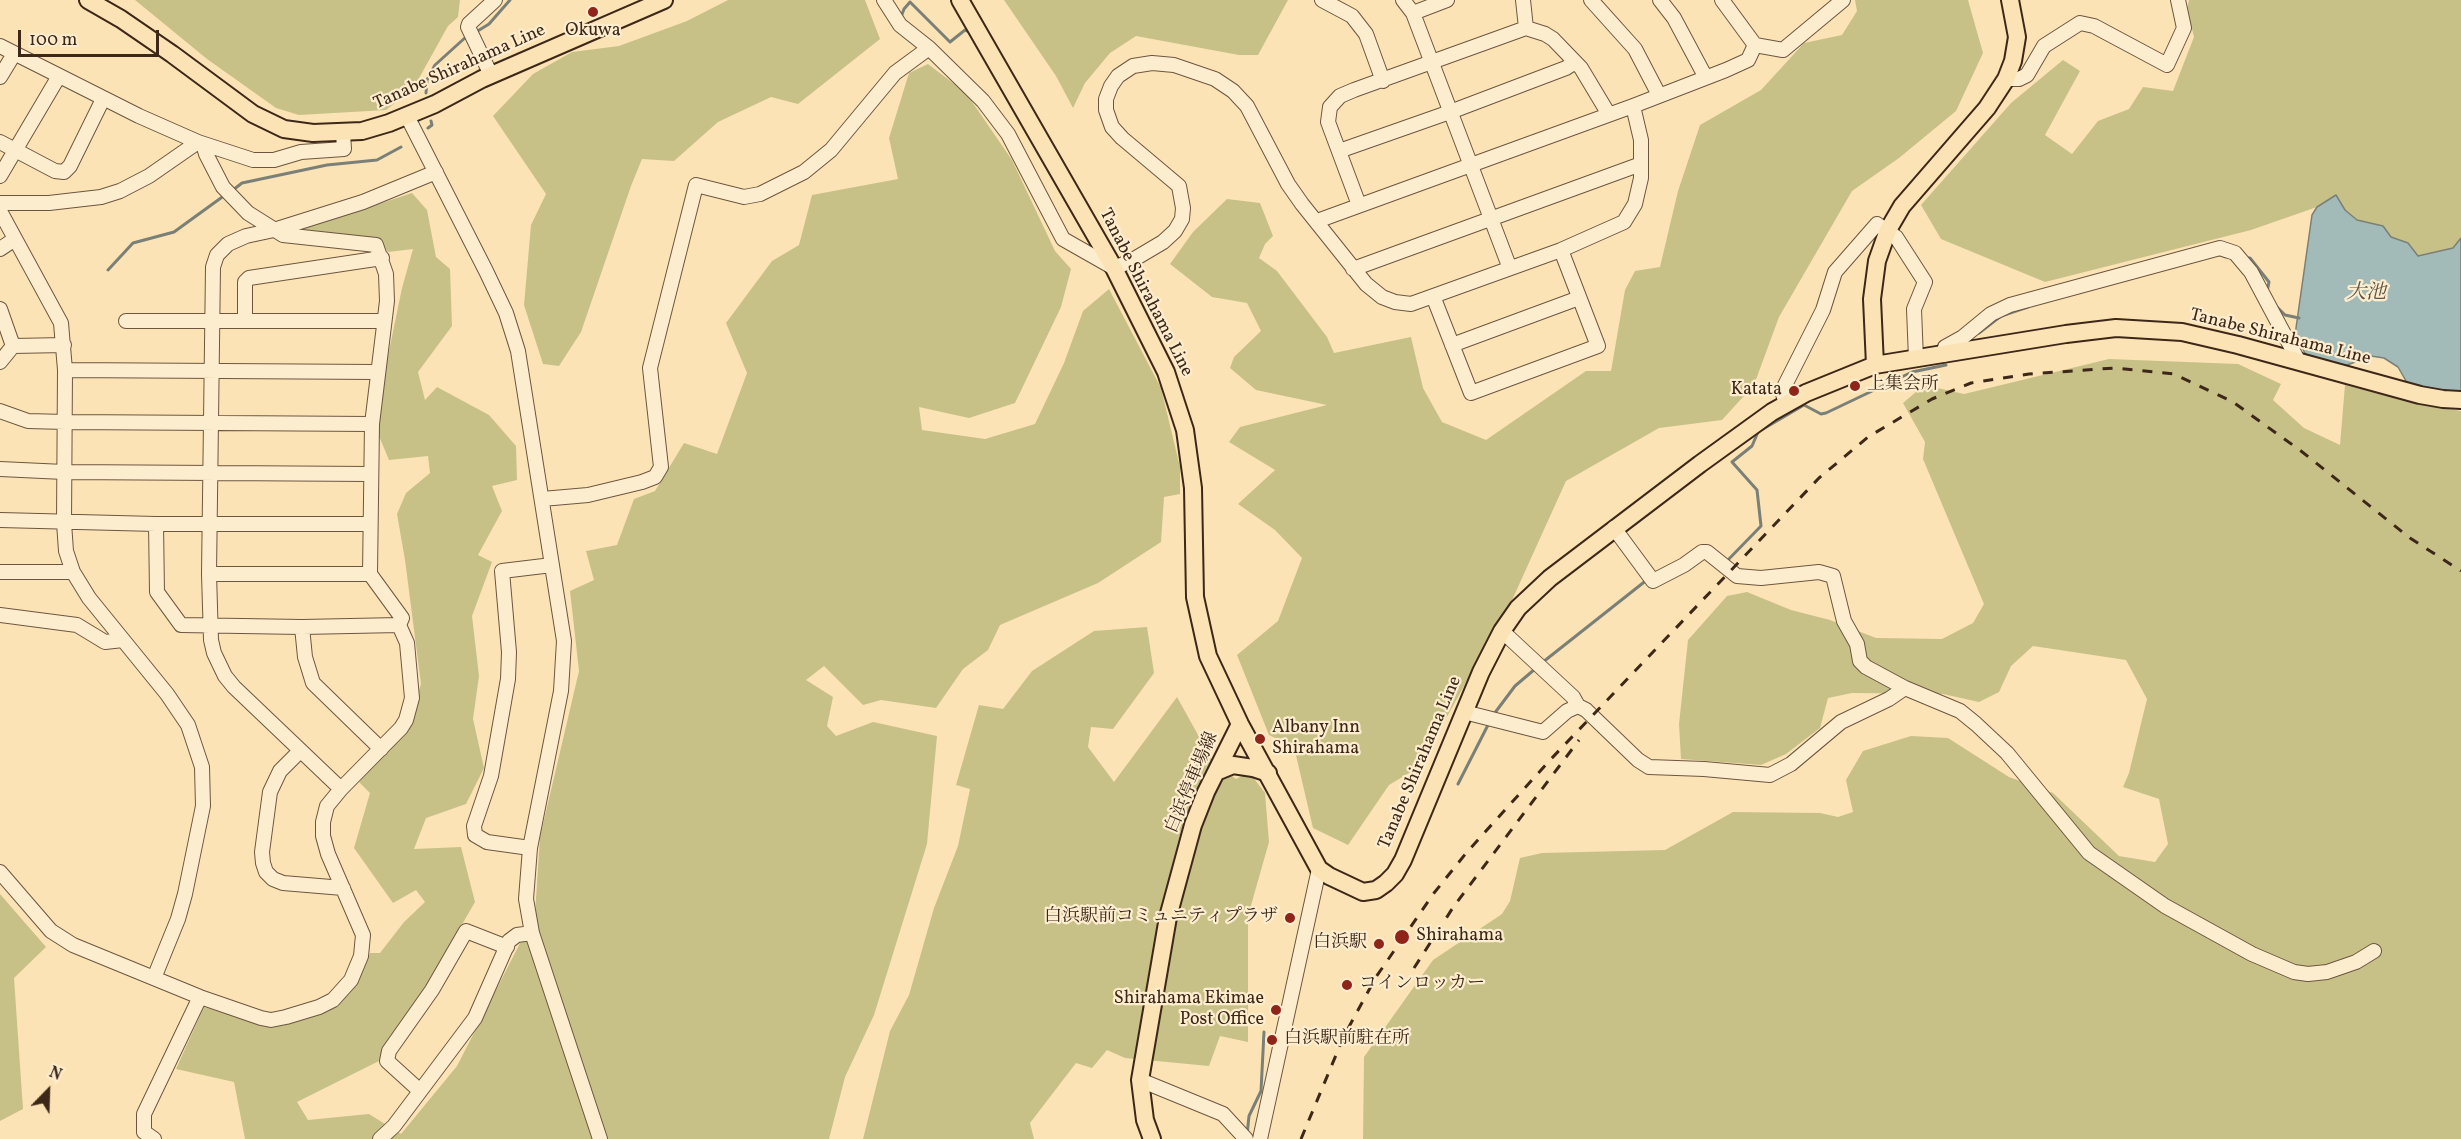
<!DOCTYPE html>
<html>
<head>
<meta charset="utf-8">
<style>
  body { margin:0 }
  #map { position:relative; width:2461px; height:1139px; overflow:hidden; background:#fce3b5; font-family:Vollkorn,serif }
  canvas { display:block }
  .north { position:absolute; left:18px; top:1061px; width:60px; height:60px; -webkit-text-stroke:4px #fdedcf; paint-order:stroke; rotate:23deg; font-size:16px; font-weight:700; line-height:24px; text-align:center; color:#3d2719 }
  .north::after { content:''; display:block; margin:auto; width:21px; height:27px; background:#3d2719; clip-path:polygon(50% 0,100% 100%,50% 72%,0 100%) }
  .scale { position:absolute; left:18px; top:30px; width:141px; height:27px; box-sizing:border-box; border:3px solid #3d2719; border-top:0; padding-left:8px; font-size:18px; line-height:21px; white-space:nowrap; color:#3d2719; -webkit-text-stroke:4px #fdedcf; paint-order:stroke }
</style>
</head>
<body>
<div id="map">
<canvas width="2461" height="1139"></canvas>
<div class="north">N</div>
<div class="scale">100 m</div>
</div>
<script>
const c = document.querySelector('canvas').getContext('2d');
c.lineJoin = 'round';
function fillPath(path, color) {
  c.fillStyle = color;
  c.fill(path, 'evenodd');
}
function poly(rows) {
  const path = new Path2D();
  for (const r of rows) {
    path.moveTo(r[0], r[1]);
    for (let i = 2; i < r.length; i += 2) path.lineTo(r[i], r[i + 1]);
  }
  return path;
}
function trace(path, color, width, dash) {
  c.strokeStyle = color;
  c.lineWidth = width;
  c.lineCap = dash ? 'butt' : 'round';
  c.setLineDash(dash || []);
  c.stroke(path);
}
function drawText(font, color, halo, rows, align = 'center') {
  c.font = font + ' Vollkorn,"Noto Serif JP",serif';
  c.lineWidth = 4.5;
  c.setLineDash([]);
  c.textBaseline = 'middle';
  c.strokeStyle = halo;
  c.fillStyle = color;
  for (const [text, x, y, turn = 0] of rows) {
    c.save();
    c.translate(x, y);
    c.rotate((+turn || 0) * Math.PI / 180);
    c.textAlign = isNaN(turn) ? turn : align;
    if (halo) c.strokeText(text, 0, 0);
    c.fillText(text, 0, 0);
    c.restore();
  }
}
fillPath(poly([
  [135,0,460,0,458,17,448,26,413,89,386,110,299,115,276,108,207,59],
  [728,0,865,0,880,39,798,104,771,97,718,122,674,161,642,159,631,186,581,332,559,366,543,364,524,305,531,225,546,194,493,116,533,74,572,52,619,46,687,21],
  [1004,0,1288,0,1258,55,1239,55,1136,36,1110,53,1085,83,1073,108,1056,76],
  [1855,0,1968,0,1983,53,1956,111,1899,158,1852,191,1779,317,1754,385,1722,420,1659,428,1566,481,1513,598,1419,767,1389,785,1348,845,1313,828,1294,747,1269,735,1237,655,1278,621,1302,558,1275,530,1238,504,1275,470,1229,442,1240,427,1327,405,1256,390,1230,368,1234,357,1261,331,1247,303,1212,297,1170,264,1193,232,1227,199,1260,203,1273,236,1265,244,1259,258,1277,271,1327,337,1334,353,1411,337,1423,388,1442,422,1486,440,1586,371,1611,371,1625,290,1635,271,1660,267,1678,191,1700,125,1761,90,1804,43,1842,35,1857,11],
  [2189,0,2461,0,2461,238,2453,248,2418,257,2408,243,2391,237,2383,226,2357,220,2345,210,2336,195,2317,207,2251,230,2045,282,1941,239,1921,205,2011,103,2063,60,2080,71,2045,135,2072,154,2098,121,2129,109,2143,87,2173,91,2194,37,2187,9],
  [928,64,966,93,1012,160,1055,251,1071,269,1061,307,1015,403,969,418,919,407,922,430,985,439,1035,424,1064,363,1083,311,1109,289,1161,388,1180,467,1180,494,1164,497,1161,542,1098,583,1000,625,988,650,963,669,936,708,881,700,863,705,824,666,806,680,833,697,827,726,836,736,873,722,937,736,927,844,874,1015,845,1077,829,1139,245,1139,234,1082,176,1069,204,1007,253,1022,272,1023,316,1015,339,1001,359,978,370,953,380,953,404,922,425,902,416,890,393,903,354,848,370,793,359,782,409,722,421,684,405,560,397,514,406,493,430,473,428,456,389,460,374,424,402,288,413,249,388,252,377,238,294,232,412,193,427,210,436,257,450,269,452,326,418,372,425,400,437,387,489,415,516,446,517,480,492,486,502,511,478,555,492,562,472,616,479,676,473,719,484,768,466,804,426,818,414,849,461,847,475,902,410,1014,379,1061,297,1102,308,1120,369,1114,401,1134,457,1066,535,914,540,837,579,671,570,591,594,580,586,551,617,545,634,499,655,491,684,443,717,454,747,373,726,323,772,261,799,245,812,195,898,179,889,138,909,73],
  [2109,359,2238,364,2281,384,2273,400,2304,428,2340,445,2345,385,2417,404,2461,411,2461,1139,1363,1139,1364,1057,1433,960,1502,914,1510,901,1520,858,1542,853,1665,850,1733,812,1820,813,1838,817,1853,812,1846,780,1863,751,1911,736,1948,738,2009,777,2053,793,2119,856,2155,862,2168,844,2159,799,2123,787,2129,773,2147,699,2126,660,2033,646,2011,666,1999,692,1979,702,1943,694,1852,693,1828,698,1820,728,1786,754,1761,765,1681,759,1679,724,1688,640,1727,596,1747,592,1791,610,1830,620,1876,638,1942,639,1973,623,1984,604,1923,459,1925,442,1903,403,1924,385,1964,394],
  [1147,627,1154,673,1113,729,1091,727,1088,747,1114,782,1177,697,1212,760,1236,779,1249,772,1265,793,1269,842,1248,916,1248,1042,1220,1036,1209,1066,1125,1058,1107,1050,1092,1068,1076,1063,1030,1123,1034,1139,863,1139,890,1031,909,995,934,908,958,846,970,789,956,785,979,705,1003,709,1032,671,1094,631],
  [0,894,46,947,14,978,23,1109,0,1121]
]), '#c7c188');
const water = poly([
  [2336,195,2345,210,2357,220,2383,226,2391,237,2408,243,2418,256,2453,248,2461,238,2461,395,2415,388,2406,381,2398,367,2384,358,2371,356,2342,367,2306,355,2295,335,2312,215,2317,207,2336,195]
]);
fillPath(water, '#a3bbb8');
trace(water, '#7a8078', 1.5);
trace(poly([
  [910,2,950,42,965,30,970,32],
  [901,17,904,9,910,2],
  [476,32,489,24,510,0],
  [426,93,427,80,435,65,467,36],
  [428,128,432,125,431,121],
  [233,190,242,183,327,165,377,160,401,147],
  [2217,254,2226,257],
  [2245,258,2250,258,2269,282,2267,292],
  [108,270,133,243,174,232,225,195],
  [2277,307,2285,315,2299,318],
  [1979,333,2001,316,2028,307],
  [1726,562,1761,526,1757,490,1732,462,1752,446,1758,432,1804,405,1821,414,1826,413,1912,372,1946,365],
  [1543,662,1648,579],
  [1494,714,1515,686,1535,669],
  [1458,784,1489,723],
  [1247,1135,1249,1116,1261,1091,1264,1032]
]), '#7a8078', 3);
const minor = poly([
  [884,0,900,25,929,48,983,101,1008,134,1063,239,1114,268,1131,261,1163,242,1175,231,1182,219,1183,208,1179,186,1122,138,1112,127,1106,110,1106,99,1111,86,1118,76,1133,66,1152,63,1174,65,1215,79,1233,91,1247,106,1288,184,1302,204,1366,284,1382,297,1395,302,1411,304,1561,250,1624,222,1635,204,1641,178,1641,140,1633,106],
  [1322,0,1352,16,1366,34,1383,81],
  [1403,0,1413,13,1509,266],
  [1523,0,1526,28],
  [1591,0,1635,49,1659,95],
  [1660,0,1674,18,1705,76],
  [1722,0,1755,45,1783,50,1843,0],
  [1413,13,1447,0],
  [0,46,139,116,198,142,253,160,274,160,301,152,344,149,343,133],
  [491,75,468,27,469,24,495,0],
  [0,77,14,54],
  [2006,79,2019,79,2027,75,2044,46,2080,23,2094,26,2167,65,2184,28,2178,0],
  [407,116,486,271,506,313,518,351,564,641,561,691,530,848,526,899,532,933,600,1139],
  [0,142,55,171,64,172,70,166,103,99],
  [1339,151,1450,112,1566,68,1575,62],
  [0,176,59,76],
  [0,203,49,203,101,197,120,191,149,176,198,142],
  [1359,205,1328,122,1330,107,1340,96,1354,90,1526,28,1545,34,1553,39,1581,68,1608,113],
  [0,211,61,323,65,370,64,523,66,551,73,572,89,598,167,694,188,725,202,767,203,806,185,894,178,919,154,978],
  [1317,221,1633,106,1726,70,1748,60,1755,45],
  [0,249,15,239],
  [1353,269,1641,164],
  [1433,296,1471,393,1598,346,1561,250],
  [0,309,13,346],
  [245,320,245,282,249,278,382,258],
  [126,321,384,321],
  [1452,345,1579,298],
  [13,346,64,345],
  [1944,355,1945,347,1963,337,1991,314,2010,305,2220,248,2235,253,2251,272,2299,362],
  [0,362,13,346],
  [65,370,377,372],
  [1786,403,1782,391,1823,310,1835,272,1877,224,1896,237,1925,282,1914,309,1916,359],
  [0,411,28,421,65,422,372,424],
  [0,469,64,472,370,474],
  [542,499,588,495,642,482,655,477,661,467,650,368,696,185,744,197,760,194,804,172,831,150,895,73,929,48],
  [0,520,156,524,370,524],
  [156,524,157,592,181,625,302,627,399,625],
  [1614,528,1653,581,1684,565,1702,552,1707,552,1737,576,1761,578,1819,572,1833,576,1844,621,1857,644,1860,661,1866,667,1905,688],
  [0,572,73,572],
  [209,574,370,574],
  [0,615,77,625,105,642,123,640],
  [302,627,305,657,313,683,381,749],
  [1502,631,1573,697,1578,706],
  [1464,712,1543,732,1567,711,1578,706,1586,710,1638,760,1649,767,1704,769,1770,775,1791,764,1841,722,1889,699,1905,688,1960,711,1976,724,2007,753,2089,853,2165,906,2252,954,2294,972,2308,974,2327,972,2356,962,2374,951],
  [300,751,280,771,270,792,262,852,263,863,266,872,273,879,283,883,343,888],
  [341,789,234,687,225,676,214,653,211,640,209,574,213,267,217,255,228,244,246,236,274,230,363,202,436,172],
  [530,848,487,842,475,835,474,826,491,776,508,679,509,652,502,571,552,565],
  [0,872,51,931,73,945,200,997,261,1018,271,1020,286,1017,319,1007,333,1000,351,980,361,956,363,935,328,854,323,836,323,822,327,806,341,789,401,728,406,720,412,698,407,643,399,625,402,618,370,574,372,424,387,301,386,274,376,245,283,235,248,213,223,187,206,154,203,144],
  [1140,1080,1223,1114,1246,1139],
  [420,1091,387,1061,389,1051,432,990,466,931,507,947],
  [154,1139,144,1132,144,1114,200,997],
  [380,1139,394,1126,475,1018,509,941,517,935,532,933],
  [1260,1139,1319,869]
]);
const major = poly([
  [88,0,121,19,172,54,253,114,284,129,313,133,362,131,389,123,435,104,482,79,664,0],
  [960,0,1114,268,1166,372,1185,430,1193,488,1195,597,1208,656,1240,724,1319,869,1329,876,1363,892,1376,890,1386,883,1395,874,1403,860,1481,672,1502,631,1518,608,1550,578,1700,464,1772,412,1806,393,1875,365,2066,334,2116,328,2182,332,2238,345,2420,395,2443,399,2461,400],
  [1875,365,1872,299,1877,261,1888,230,1902,206,1987,108,2006,79,2013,61,2017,37,2010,0],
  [1216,772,1233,765,1253,768,1268,773],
  [1152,1139,1145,1120,1140,1080,1168,917,1193,825,1206,792,1240,724]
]);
trace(minor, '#6d5640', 16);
trace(major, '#3d2719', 20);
trace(minor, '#fdedcf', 14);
trace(major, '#fce3b5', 16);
trace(poly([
  [1414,968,1454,906,1579,740],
  [1301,1139,1344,1036,1376,977,1434,893,1467,852,1551,759,1819,478,1868,437,1932,399,1971,383,2029,374,2115,368,2174,374,2233,402,2301,451,2410,538,2461,571]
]), '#3d2719', 3, [10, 10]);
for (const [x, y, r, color] of [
  [593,12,6,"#8f2418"],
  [1855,386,6,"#8f2418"],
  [1794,391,6,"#8f2418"],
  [1260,739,6,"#8f2418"],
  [1290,918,6,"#8f2418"],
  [1402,937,8,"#8f2418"],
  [1379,944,6,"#8f2418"],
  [1347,985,6,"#8f2418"],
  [1276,1010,6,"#8f2418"],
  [1272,1040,6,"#8f2418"]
]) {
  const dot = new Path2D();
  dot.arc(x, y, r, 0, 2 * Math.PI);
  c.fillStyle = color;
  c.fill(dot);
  trace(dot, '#fdedcf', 2);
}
drawText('18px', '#3d2719', '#fdedcf', [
  ["Okuwa",593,32,"center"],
  ["上集会所",1867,386],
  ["Katata",1782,391,"right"],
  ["Albany Inn",1272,729],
  ["Shirahama",1272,750],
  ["白浜駅前コミュニティプラザ",1278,918,"right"],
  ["Shirahama",1416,937],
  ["白浜駅",1367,944,"right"],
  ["コインロッカー",1359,985],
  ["Shirahama Ekimae",1264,1000,"right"],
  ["Post Office",1264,1021,"right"],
  ["白浜駅前駐在所",1284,1040]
], 'left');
drawText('18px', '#3d2719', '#fdedcf', [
  ["Tanabe Shirahama Line",460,68,-24],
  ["Tanabe Shirahama Line",1145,293,63],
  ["Tanabe Shirahama Line",2280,338,14],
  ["Tanabe Shirahama Line",1421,763,-67],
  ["白浜停車場線",1193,783,-67]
]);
drawText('italic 20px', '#5c5349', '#fdedcf', [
  ["大池",2366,294]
]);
</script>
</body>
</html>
